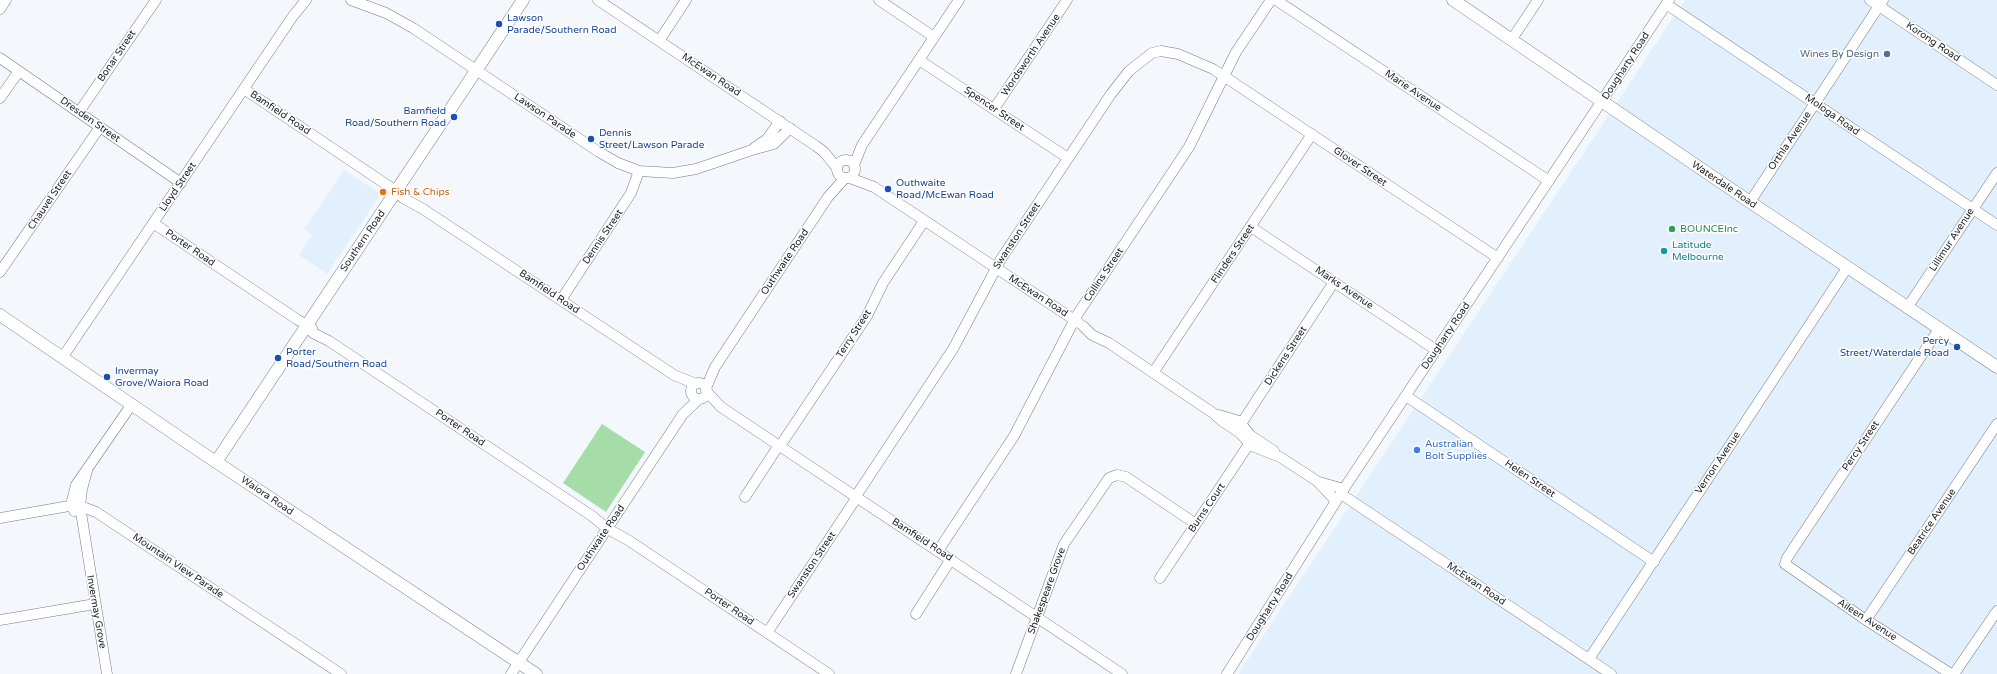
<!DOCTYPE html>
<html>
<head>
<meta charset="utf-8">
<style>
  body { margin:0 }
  canvas { display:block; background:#f4f8fd }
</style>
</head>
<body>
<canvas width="1997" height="674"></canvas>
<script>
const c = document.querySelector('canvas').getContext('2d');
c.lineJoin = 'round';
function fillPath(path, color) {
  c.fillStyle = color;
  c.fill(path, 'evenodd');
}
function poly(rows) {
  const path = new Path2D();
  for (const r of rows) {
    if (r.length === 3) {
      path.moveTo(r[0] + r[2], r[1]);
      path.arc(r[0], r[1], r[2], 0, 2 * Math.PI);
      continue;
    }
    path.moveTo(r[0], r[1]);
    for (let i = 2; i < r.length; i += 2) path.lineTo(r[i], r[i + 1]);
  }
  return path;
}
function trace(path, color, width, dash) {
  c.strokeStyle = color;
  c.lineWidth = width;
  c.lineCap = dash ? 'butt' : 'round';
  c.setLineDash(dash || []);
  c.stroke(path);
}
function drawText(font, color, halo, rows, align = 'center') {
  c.font = font + ' "Varela Round",sans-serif';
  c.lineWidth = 3;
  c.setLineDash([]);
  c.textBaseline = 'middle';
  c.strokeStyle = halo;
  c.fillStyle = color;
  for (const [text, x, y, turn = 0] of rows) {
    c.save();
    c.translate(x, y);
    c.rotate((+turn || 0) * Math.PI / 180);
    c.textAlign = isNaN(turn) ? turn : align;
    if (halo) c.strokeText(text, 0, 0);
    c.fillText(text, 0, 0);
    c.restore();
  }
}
fillPath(poly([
  [1685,0,1997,0,1997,674,1238,674],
  [344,170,378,192,379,197,327,274,299,255,312,235,304,229]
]), '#e2f0fe');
fillPath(poly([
  [602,424,645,452,606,512,563,483]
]), '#a5dca8');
const minor = poly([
  [351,0,386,13,413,28,599,152,618,163,639,171,673,173,696,169,752,150,774,144,790,128],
  [598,0,816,146,824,152,837,168],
  [879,0,934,37],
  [1276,0,1549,181],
  [1870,0,1997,85],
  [1666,4,1997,225],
  [0,9,6,0],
  [1512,39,1538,0],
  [659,41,686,0],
  [0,58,181,183],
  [919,60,1068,158],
  [244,89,396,191,403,198,423,209,674,375,696,384],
  [0,98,19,71],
  [994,109,1067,0],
  [79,112,156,0],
  [754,148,767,139,780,121],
  [846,169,9],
  [854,165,862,145,959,0],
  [850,178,874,187,1079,323],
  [1750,202,1883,0],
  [153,223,298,320,312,328],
  [1251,227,1436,350],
  [0,272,100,127],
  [561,300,631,193,639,171],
  [1907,308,1997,173],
  [306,326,313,333,329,341,592,516,608,529,628,540,829,674],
  [1083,326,1092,335,1109,343,1213,413,1222,421,1240,433,1252,446,1280,457,1317,481,1336,501],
  [1939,329,1787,558,1785,564,1866,620,1951,674],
  [62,358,293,16,306,0],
  [1153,373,1312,134],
  [699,391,8],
  [706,388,715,367,828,197,845,178],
  [706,391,721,407,1122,674],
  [1406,396,1654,562],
  [1219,415,1239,421,1250,435,1274,451],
  [1237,430,1334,282],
  [780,446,867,316,883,283,924,221],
  [87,471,82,489,80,506,107,674],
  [1319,482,1344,489],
  [1341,494,1611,674],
  [856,496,953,349,1001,259,1111,94,1129,71,1152,53,1161,51,1178,54,1213,69,1498,258],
  [745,497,779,445],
  [74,511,72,501,76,485,132,404],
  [0,518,69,506,80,506,96,512,341,674],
  [938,551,1014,436,1077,315,1189,147,1236,52,1271,0],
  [1160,578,1253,438],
  [916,614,951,559],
  [0,620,95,604],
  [1866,620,1997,424],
  [767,633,857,497],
  [1589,659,1847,268],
  [511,674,683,414,699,399],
  [1016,674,1064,544,1109,478,1117,475,1126,477,1196,524],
  [1227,674,1345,487,1669,0],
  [1954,674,1997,611]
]);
const major = poly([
  [1453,0,1750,202,1997,367],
  [0,315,204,454,536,674],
  [216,462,523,0]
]);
trace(minor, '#737a81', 11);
trace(major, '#737a81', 13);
trace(minor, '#fff', 10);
trace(major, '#fff', 12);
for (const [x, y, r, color] of [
  [499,24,4,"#1a4fb4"],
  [1887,54,4,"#5c6f8a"],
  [454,117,4,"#1a4fb4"],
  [591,139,4,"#1a4fb4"],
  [888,189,4,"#1a4fb4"],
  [383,192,4,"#e8710a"],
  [1672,229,4,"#2e9e5b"],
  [1664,251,4,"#0f9aa8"],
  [1957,347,4,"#1a4fb4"],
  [278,358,4,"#1a4fb4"],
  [107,377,4,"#1a4fb4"],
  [1417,450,4,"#3f7fe0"]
]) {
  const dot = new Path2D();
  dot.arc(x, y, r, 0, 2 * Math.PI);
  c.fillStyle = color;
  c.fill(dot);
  trace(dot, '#fff', 1.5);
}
drawText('10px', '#164399', '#fff', [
  ["Lawson",507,18],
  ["Parade/Southern Road",507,30],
  ["Bamfield",446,111,"right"],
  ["Road/Southern Road",446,123,"right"],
  ["Dennis",599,133],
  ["Street/Lawson Parade",599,145],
  ["Outhwaite",896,183],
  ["Road/McEwan Road",896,195],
  ["Percy",1949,341,"right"],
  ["Street/Waterdale Road",1949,353,"right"],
  ["Porter",286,352],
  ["Road/Southern Road",286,364],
  ["Invermay",115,371],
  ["Grove/Waiora Road",115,383]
], 'left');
drawText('10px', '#1b1d20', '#fff', [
  ["Korong Road",1933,42,34],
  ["Wordsworth Avenue",1031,55,-56],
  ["Bonar Street",117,56,-56],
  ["Dougharty Road",1626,66,-57],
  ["McEwan Road",711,75,34],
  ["Marie Avenue",1413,91,34],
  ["Spencer Street",994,109,34],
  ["Bamfield Road",280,113,34],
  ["Mologa Road",1832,115,35],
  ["Lawson Parade",545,116,34],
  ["Dresden Street",90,120,35],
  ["Orthla Avenue",1790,141,-56],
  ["Glover Street",1360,167,34],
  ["Waterdale Road",1724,185,34],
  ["Lloyd Street",178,187,-56],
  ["Chauvel Street",50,200,-56],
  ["Swanston Street",1017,236,-57],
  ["Dennis Street",603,237,-56],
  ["Lillimur Avenue",1952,240,-57],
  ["Southern Road",363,241,-56],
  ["Porter Road",190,248,34],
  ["Flinders Street",1233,254,-56],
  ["Outhwaite Road",785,262,-56],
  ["Collins Street",1104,275,-56],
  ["Marks Avenue",1344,288,34],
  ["Bamfield Road",549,292,34],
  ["McEwan Road",1038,296,33],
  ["Terry Street",854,334,-57],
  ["Dougharty Road",1446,336,-56],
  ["Dickens Street",1286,356,-57],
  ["Porter Road",460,428,34],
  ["Percy Street",1861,446,-56],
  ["Vernon Avenue",1718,463,-56],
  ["Helen Street",1530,479,34],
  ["Waiora Road",267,496,34],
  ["Burns Court",1207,508,-56],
  ["Beatrice Avenue",1932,522,-56],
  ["Outhwaite Road",601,538,-56],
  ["Bamfield Road",922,540,33],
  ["Swanston Street",812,565,-56],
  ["Mountain View Parade",178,566,34],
  ["McEwan Road",1476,584,34],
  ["Shakespeare Grove",1047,591,-70],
  ["Porter Road",729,607,34],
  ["Dougharty Road",1270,607,-58],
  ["Invermay Grove",96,612,80],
  ["Aileen Avenue",1867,620,33]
]);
drawText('10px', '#4e5e75', '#fff', [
  ["Wines By Design",1879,54]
], 'right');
drawText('10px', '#c56008', '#fff', [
  ["Fish & Chips",391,192]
], 'left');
drawText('10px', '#27864d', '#fff', [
  ["BOUNCEInc",1680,229]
], 'left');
drawText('10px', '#0d838f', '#fff', [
  ["Latitude",1672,245],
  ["Melbourne",1672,257]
], 'left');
drawText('10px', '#366cbe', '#fff', [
  ["Australian",1425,444],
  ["Bolt Supplies",1425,456]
], 'left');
</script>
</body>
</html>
